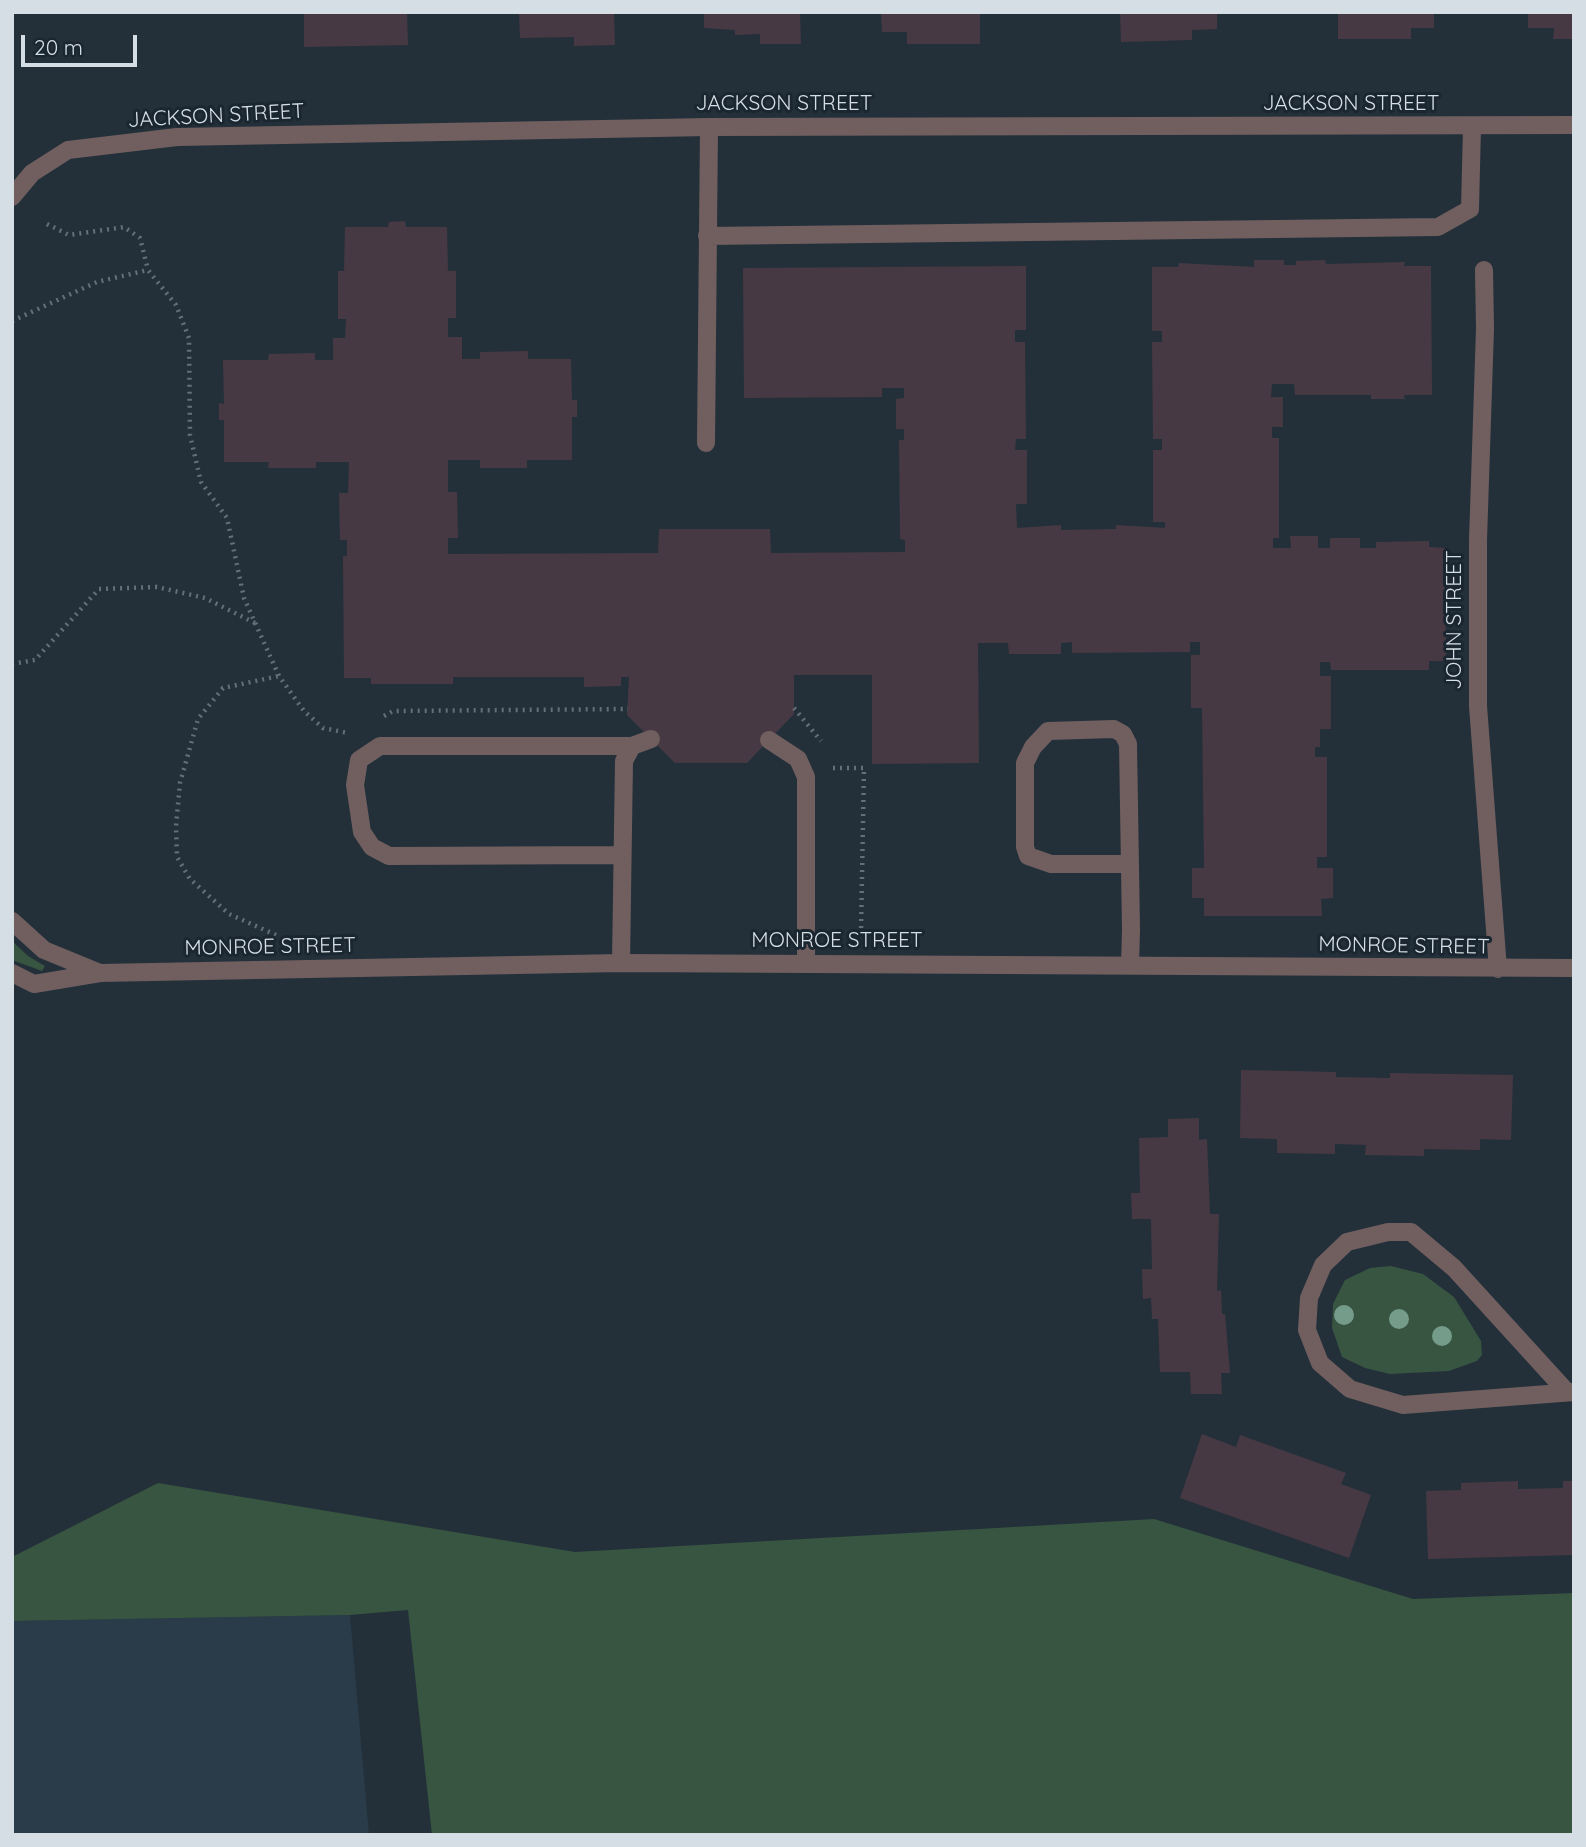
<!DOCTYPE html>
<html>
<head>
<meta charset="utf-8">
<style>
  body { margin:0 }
  #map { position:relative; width:1586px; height:1847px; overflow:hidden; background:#23303a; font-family:Quicksand,sans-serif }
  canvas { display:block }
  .frame { position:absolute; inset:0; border:14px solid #d6dee5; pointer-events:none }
  .scale { position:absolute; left:21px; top:35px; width:116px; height:32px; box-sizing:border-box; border:4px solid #d6dee5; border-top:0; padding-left:9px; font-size:21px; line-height:24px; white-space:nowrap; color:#d6dee5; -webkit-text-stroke:5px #1a2630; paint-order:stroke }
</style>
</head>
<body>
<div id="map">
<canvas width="1586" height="1847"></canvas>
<div class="frame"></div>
<div class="scale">20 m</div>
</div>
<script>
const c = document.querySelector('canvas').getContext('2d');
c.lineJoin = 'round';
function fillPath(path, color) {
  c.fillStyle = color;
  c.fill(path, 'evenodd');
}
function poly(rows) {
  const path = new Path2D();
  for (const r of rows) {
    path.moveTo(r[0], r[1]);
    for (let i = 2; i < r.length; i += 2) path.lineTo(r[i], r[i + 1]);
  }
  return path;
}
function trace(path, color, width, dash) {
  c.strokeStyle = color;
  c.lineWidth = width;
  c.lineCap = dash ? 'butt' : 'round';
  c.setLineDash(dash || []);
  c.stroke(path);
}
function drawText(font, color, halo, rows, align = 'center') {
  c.font = font + ' Quicksand,sans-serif';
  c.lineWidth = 6;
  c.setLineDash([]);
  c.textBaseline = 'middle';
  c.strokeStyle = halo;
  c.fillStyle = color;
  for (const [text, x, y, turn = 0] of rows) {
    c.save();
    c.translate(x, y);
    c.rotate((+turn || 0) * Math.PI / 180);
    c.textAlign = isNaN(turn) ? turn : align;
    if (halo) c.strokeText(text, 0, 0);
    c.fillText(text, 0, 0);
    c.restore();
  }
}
fillPath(poly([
  [350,1615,369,1835,12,1835,12,1621]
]), '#2a3c4a');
fillPath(poly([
  [12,941,28,956,45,966,42,971,12,960],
  [1391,1266,1423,1274,1454,1297,1481,1341,1482,1355,1477,1361,1449,1371,1390,1374,1365,1368,1342,1357,1332,1328,1333,1304,1345,1280,1370,1268],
  [158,1483,575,1552,1154,1519,1413,1599,1574,1593,1574,1835,432,1835,408,1610,350,1615,12,1621,12,1557]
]), '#375541');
fillPath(poly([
  [304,12,407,12,408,45,304,47],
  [519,12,614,12,615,45,574,46,574,37,520,38],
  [704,12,800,12,801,44,760,44,760,34,735,35,735,30,704,28],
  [881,12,980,12,980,44,907,44,907,32,882,32],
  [1120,12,1217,12,1217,29,1192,30,1192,40,1121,42],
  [1338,12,1434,12,1434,28,1411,28,1411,39,1338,39],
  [1528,12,1574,12,1574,39,1553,39,1554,28,1528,28],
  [405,221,406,227,447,227,448,271,456,271,456,318,448,318,448,337,462,337,462,359,480,359,480,352,528,351,528,359,571,359,572,400,577,400,577,417,572,417,572,460,527,460,527,468,480,468,480,460,448,460,448,492,457,492,458,538,448,538,448,554,658,553,659,529,770,529,771,553,905,552,905,540,900,539,899,440,904,440,904,429,896,429,896,399,904,398,904,388,882,388,882,397,744,398,743,268,1026,266,1026,330,1015,330,1015,342,1025,342,1026,439,1016,439,1015,450,1027,450,1027,504,1016,504,1017,528,1061,525,1061,530,1116,529,1116,525,1165,528,1165,522,1153,522,1153,450,1162,450,1162,439,1153,439,1152,342,1162,342,1162,331,1152,331,1152,267,1178,267,1179,263,1254,267,1254,260,1284,260,1284,265,1296,265,1296,261,1325,260,1326,264,1405,262,1404,266,1431,266,1432,395,1404,395,1405,399,1371,399,1371,395,1295,395,1294,384,1272,384,1271,397,1283,397,1283,427,1272,427,1272,438,1279,438,1279,538,1273,538,1273,548,1291,548,1290,536,1318,536,1318,548,1330,548,1330,538,1360,538,1360,548,1376,548,1376,542,1429,541,1429,547,1445,548,1446,661,1429,661,1429,670,1331,670,1330,662,1320,662,1320,676,1331,676,1331,729,1320,729,1320,747,1315,747,1315,757,1327,757,1327,857,1317,857,1317,868,1333,868,1333,898,1321,899,1322,916,1204,916,1204,898,1192,898,1192,868,1204,868,1202,708,1191,708,1191,655,1200,655,1200,642,1190,642,1190,652,1072,653,1072,642,1061,643,1061,654,1009,654,1008,643,978,643,979,763,872,764,872,675,794,675,794,714,747,763,675,763,627,715,629,677,621,677,621,686,584,687,584,677,453,677,453,684,371,684,371,678,344,678,343,556,347,556,347,540,340,540,339,493,348,493,349,462,316,462,316,468,268,468,269,462,224,462,224,420,219,420,219,403,224,404,223,360,268,360,269,354,315,353,315,360,333,360,333,338,345,338,346,319,338,319,338,271,344,271,345,227,388,227,389,222],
  [1241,1070,1336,1072,1336,1077,1390,1078,1390,1073,1513,1075,1511,1140,1480,1139,1480,1150,1424,1149,1424,1156,1365,1155,1366,1145,1335,1144,1335,1154,1277,1153,1277,1139,1240,1138],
  [1199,1118,1199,1140,1207,1139,1210,1214,1219,1214,1217,1291,1221,1290,1222,1314,1225,1314,1230,1373,1221,1373,1222,1394,1191,1394,1190,1372,1160,1372,1158,1319,1152,1319,1151,1298,1143,1299,1142,1269,1152,1269,1151,1219,1132,1219,1131,1193,1140,1193,1139,1138,1168,1137,1168,1119],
  [1202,1434,1236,1447,1240,1435,1346,1473,1341,1484,1371,1495,1349,1558,1180,1498],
  [1518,1481,1518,1489,1563,1488,1563,1481,1574,1481,1574,1555,1428,1559,1426,1491,1461,1490,1461,1483]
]), '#473943');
trace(poly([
  [47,224,69,235,124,227,140,238,148,270],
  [12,321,97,282,148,270,176,305,189,338,190,435,201,482,227,518,244,598,279,676,304,711,323,728,348,733],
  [12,664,35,660,99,589,157,587,205,598,255,623],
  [794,708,821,741],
  [384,716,393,711,628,709],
  [833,768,864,768,861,932],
  [276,935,229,914,190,879,177,857,176,826,180,783,198,719,223,688,279,676]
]), '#646f78', 4.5, [2, 5]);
trace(poly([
  [707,236,1438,227,1470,209,1472,127],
  [706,443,709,127],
  [769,740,798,759,806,777,806,963],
  [622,855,389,856,372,847,362,832,355,785,359,760,380,746,632,746],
  [1130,864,1051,864,1028,856,1025,847,1025,763,1033,747,1048,731,1114,729,1123,734,1128,744,1131,930,1130,965],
  [621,963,624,761,632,746,651,739]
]), '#715f60', 18);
trace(poly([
  [12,197,32,173,68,150,177,137,709,127,1574,125],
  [1484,270,1485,329,1478,540,1478,706,1498,969],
  [12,921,44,950,100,973],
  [12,973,34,984,100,973,621,963,1574,968],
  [1566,1391,1454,1268,1411,1232,1388,1232,1347,1242,1323,1265,1309,1298,1307,1330,1320,1363,1350,1389,1403,1405,1574,1392]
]), '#715f60', 18);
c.fillStyle = '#759c8a';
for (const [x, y] of [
  [1344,1315],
  [1399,1319],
  [1442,1336]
]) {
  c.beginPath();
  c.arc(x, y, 10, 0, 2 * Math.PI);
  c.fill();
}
drawText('21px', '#d6dee5', '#1a2630', [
  ["JACKSON STREET",784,104],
  ["JACKSON STREET",1351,104],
  ["JACKSON STREET",216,116,-3],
  ["JOHN STREET",1455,620,-90],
  ["MONROE STREET",837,941],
  ["MONROE STREET",1404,946,1],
  ["MONROE STREET",270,947,-1]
]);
</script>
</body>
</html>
